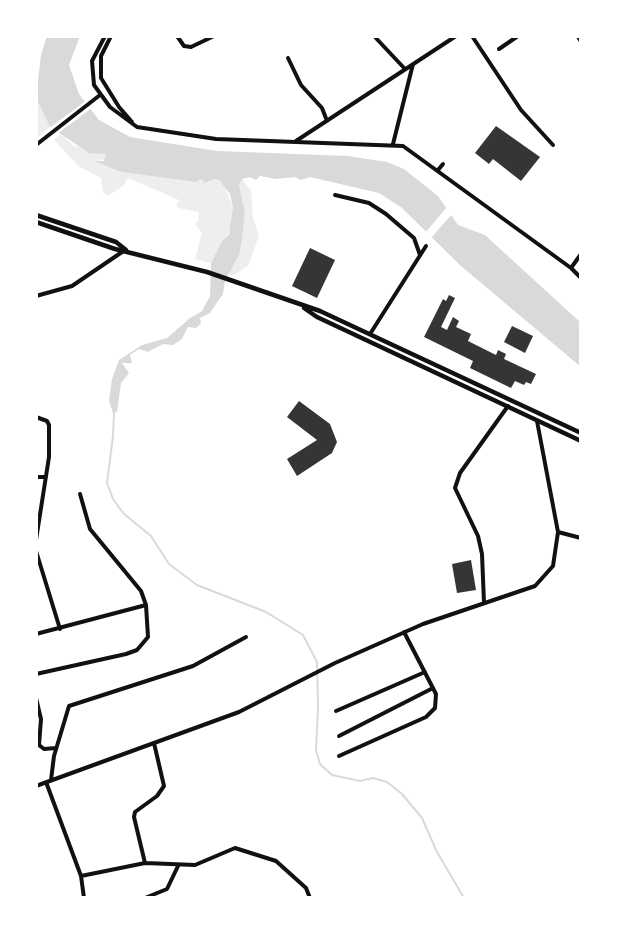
<!DOCTYPE html>
<html>
<head>
<meta charset="utf-8">
<style>
  body { margin:0 }
  #map { position:relative; width:617px; height:934px; overflow:hidden; background:#fff; font-family:"Alegreya Sans",sans-serif }
  canvas { display:block }
  .frame { position:absolute; inset:0; border:38px solid #fff; pointer-events:none }
</style>
</head>
<body>
<div id="map">
<canvas width="617" height="934"></canvas>
<div class="frame"></div>
</div>
<script>
const c = document.querySelector('canvas').getContext('2d');
c.lineJoin = 'round';
function fillPath(path, color) {
  c.fillStyle = color;
  c.fill(path, 'evenodd');
}
function poly(rows) {
  const path = new Path2D();
  for (const r of rows) {
    path.moveTo(r[0], r[1]);
    for (let i = 2; i < r.length; i += 2) path.lineTo(r[i], r[i + 1]);
  }
  return path;
}
function trace(path, color, width, dash) {
  c.strokeStyle = color;
  c.lineWidth = width;
  c.lineCap = dash ? 'butt' : 'round';
  c.setLineDash(dash || []);
  c.stroke(path);
}
fillPath(poly([
  [36,98,50,127,36,139],
  [60,134,74,146,106,154,106,159,97,161,121,172,196,182,201,178,207,183,215,179,224,184,233,208,232,226,211,263,195,259,202,233,195,224,199,220,198,212,179,208,176,206,179,200,128,178,123,186,108,196,103,192,101,178,78,166,54,140],
  [242,179,251,191,253,218,259,235,248,266,234,275,228,275,239,255,245,212,239,186]
]), '#eee');
fillPath(poly([
  [47,36,80,36,69,65,79,94,99,120,130,137,217,151,348,156,387,162,404,169,438,196,458,225,485,235,581,323,581,367,461,266,401,207,379,193,310,177,301,180,295,177,276,179,260,176,256,180,250,177,242,179,239,186,245,212,242,239,239,255,225,281,223,294,210,313,200,318,201,323,196,328,188,327,182,339,173,345,163,344,148,352,139,349,130,355,132,363,122,363,129,373,121,383,117,412,113,413,109,401,112,379,119,360,142,345,167,338,190,318,204,310,210,296,211,263,221,243,229,234,233,208,230,194,220,181,215,179,205,183,201,179,196,182,121,172,95,161,104,161,106,154,89,153,50,127,36,98,41,55]
]), '#d9d9d9');
fillPath(poly([
  [87,100,93,107,56,135,48,129],
  [448,206,453,213,431,238,425,233]
]), '#fff');
trace(poly([
  [202,313,209,300],
  [114,412,113,436,107,483,113,499,123,513,151,536,169,564,197,585,266,612,303,635,317,662,318,708,316,750,320,764,332,775,360,781,373,778,387,782,402,794,422,818,437,852,464,898]
]), '#d9d9d9', 2);
fillPath(poly([
  [496,126,540,157,521,181,493,159,489,164,475,153],
  [310,248,335,260,317,298,292,286],
  [449,295,455,298,441,327,447,330,453,317,459,321,456,327,471,334,468,341,496,355,498,350,506,354,504,359,536,374,531,384,526,382,524,385,515,381,511,388,470,368,473,361,424,337,443,299,446,301],
  [512,326,533,336,525,353,504,342],
  [299,401,330,424,337,442,332,453,297,476,287,459,317,440,287,417],
  [471,560,476,590,457,593,452,564]
]), '#353535');
trace(poly([
  [105,36,92,61,94,85,110,107,137,127,216,139,403,146,571,268,581,278],
  [111,36,101,56,101,78,119,107,132,122],
  [177,36,184,46,191,47,214,36],
  [374,36,405,69],
  [472,36,521,110,553,145],
  [499,49,518,36],
  [288,58,301,85,322,108,327,121],
  [296,141,456,36],
  [393,144,413,64],
  [36,145,100,95],
  [438,170,443,164],
  [335,195,369,203,386,214,414,238,420,255],
  [571,268,581,254],
  [36,296,72,286,125,250],
  [370,334,426,246],
  [36,417,47,421,49,425,49,457,36,540],
  [36,477,46,477],
  [558,532,581,538],
  [36,551,60,629],
  [484,603,482,554,478,536,455,488,460,473,508,406],
  [36,634,146,605],
  [36,674,126,654,137,650,148,637,146,605,141,591,90,529,80,494],
  [36,698,41,719,39,745,44,749,56,748],
  [336,711,425,672],
  [339,736,433,688],
  [339,756,426,717,435,708,436,694,404,632],
  [51,780,54,756,69,706,193,666,246,637],
  [46,782,81,876,84,898],
  [36,786,239,712,335,663,423,624,535,586,553,566,558,532,537,421],
  [145,863,134,817,135,812,157,796,164,786,154,743],
  [81,876,145,863,195,865,235,848,276,861,306,888,310,898],
  [145,898,167,889,178,866]
]), '#111', 4);
trace(poly([
  [578,36,581,41],
  [36,215,116,242,126,250],
  [36,222,115,249,207,272,320,311,581,433],
  [304,308,317,317,581,441]
]), '#111', 4.5);
</script>
</body>
</html>
